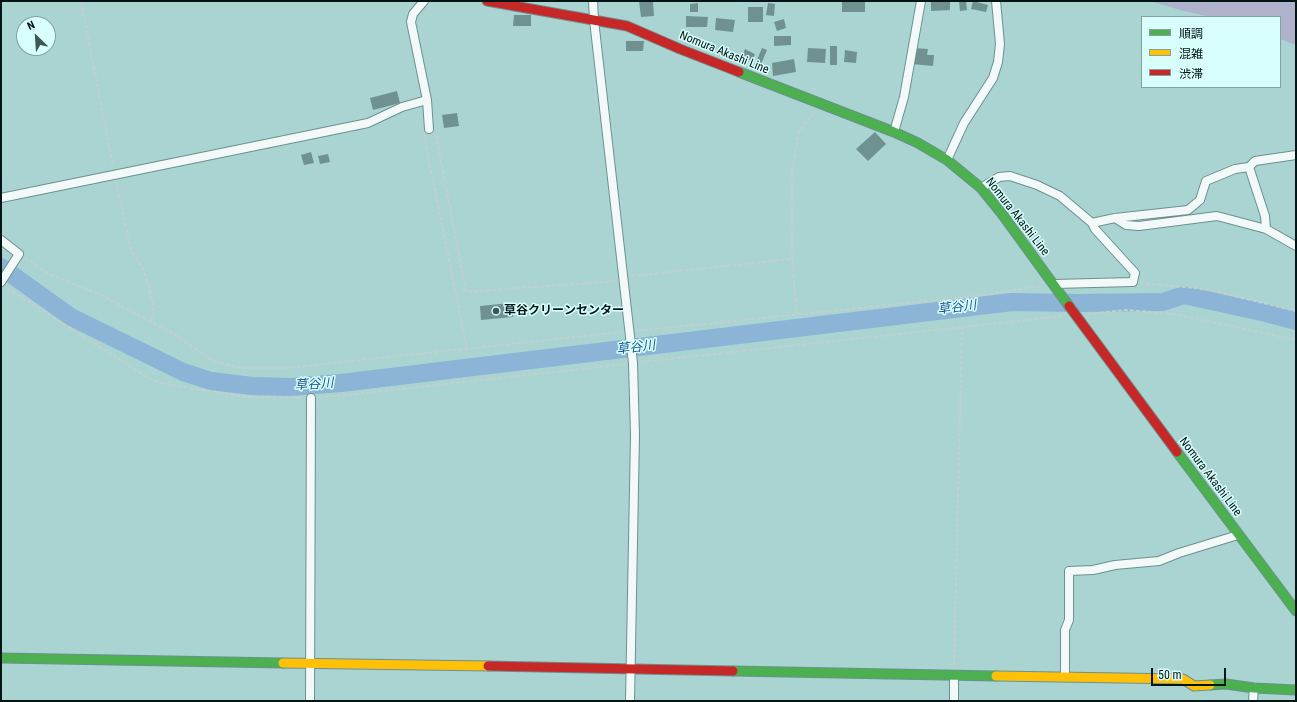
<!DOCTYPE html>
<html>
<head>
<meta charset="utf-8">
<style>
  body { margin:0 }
  #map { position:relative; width:1297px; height:702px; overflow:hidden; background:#a9d4d2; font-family:"Roboto Condensed","Noto Sans JP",sans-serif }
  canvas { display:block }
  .frame { position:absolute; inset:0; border:2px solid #001514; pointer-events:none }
  .legend { position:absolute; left:1141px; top:16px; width:140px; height:72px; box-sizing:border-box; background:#d9fffd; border:1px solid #82a1a0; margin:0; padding:5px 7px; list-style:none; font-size:12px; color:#001514 }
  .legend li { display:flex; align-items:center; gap:8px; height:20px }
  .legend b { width:20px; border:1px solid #82a1a0 }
  .north { position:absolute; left:16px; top:16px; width:40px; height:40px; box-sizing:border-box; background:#d9fffd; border:1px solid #82a1a0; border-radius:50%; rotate:335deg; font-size:11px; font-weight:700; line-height:16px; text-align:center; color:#001514 }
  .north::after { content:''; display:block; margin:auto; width:14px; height:18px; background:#3b5856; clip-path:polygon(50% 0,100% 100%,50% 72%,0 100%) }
  .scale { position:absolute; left:1151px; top:668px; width:75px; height:18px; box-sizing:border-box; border:2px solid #001514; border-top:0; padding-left:5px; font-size:12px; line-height:14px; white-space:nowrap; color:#001514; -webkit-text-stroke:3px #d9fffd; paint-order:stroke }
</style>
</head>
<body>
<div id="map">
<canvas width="1297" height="702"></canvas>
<div class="frame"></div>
<ul class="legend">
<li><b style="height:5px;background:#4caf50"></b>順調</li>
<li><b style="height:5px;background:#ffc107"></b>混雑</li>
<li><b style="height:5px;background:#c62828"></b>渋滞</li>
</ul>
<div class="north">N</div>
<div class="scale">50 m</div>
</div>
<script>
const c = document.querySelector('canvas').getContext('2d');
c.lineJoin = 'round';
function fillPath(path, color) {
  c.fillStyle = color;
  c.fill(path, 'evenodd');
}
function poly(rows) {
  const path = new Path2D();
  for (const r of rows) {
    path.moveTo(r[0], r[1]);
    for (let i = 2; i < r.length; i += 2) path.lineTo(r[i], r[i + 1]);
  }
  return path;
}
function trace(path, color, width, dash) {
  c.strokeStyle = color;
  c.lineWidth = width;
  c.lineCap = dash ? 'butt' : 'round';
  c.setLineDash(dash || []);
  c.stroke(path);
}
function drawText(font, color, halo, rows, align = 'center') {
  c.font = font + ' "Roboto Condensed","Noto Sans JP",sans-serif';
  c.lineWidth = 3;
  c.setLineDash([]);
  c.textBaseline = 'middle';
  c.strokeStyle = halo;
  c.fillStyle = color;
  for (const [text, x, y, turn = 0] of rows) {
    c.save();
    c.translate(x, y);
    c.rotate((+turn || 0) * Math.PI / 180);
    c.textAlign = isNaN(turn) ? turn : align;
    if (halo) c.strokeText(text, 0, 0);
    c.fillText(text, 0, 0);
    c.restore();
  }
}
fillPath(poly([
  [1150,1,1296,1,1296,45,1280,39,1280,17,1211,17,1184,11]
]), '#b0b2cc');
trace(poly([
  [1,267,71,317,183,372,211,381,252,386,291,387,341,383,1012,302,1078,303,1163,302,1184,295,1266,313,1296,321]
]), '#8bb4d6', 18);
fillPath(poly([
  [639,1,653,1,654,16,641,17],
  [842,1,865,1,865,12,842,12],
  [931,1,950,1,950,10,931,11],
  [959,1,966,1,967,10,960,11],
  [973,1,988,5,986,12,971,9],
  [698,3,698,12,690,12,690,4],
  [768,3,775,4,774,16,766,15],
  [748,7,763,7,763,22,748,22],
  [514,15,531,15,531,26,513,26],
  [686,16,708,17,707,27,686,27],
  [716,18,735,20,733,32,715,30],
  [784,19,786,28,777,31,774,22],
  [774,36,791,36,791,45,774,46],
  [626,41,644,41,643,51,626,51],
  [830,46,837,46,837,65,830,65],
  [762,48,767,50,759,69,754,67],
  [808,48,826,49,825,63,807,62],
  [913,48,928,49,927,55,934,55,933,66,912,64],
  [745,49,755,54,752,61,742,57],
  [845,50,857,52,856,63,844,62],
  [794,59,796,72,773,76,772,63],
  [397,91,400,103,373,110,370,98],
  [457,113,459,126,444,128,442,115],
  [875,132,886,144,868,161,856,149],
  [311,152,314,163,304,165,301,155],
  [328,154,330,162,320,164,318,156],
  [511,303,513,317,481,320,480,306]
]), '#6f9291');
const street = poly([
  [593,1,594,20,633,363,635,435,630,701],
  [427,100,429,129],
  [894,132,904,97,921,1],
  [947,160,964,123,993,78,998,62,1000,44,996,1],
  [1249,167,1265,216,1266,229],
  [981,188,999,177,1010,176,1037,185,1060,196,1092,223,1115,218,1188,210,1200,200,1206,181,1235,169,1249,167,1255,161,1296,155],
  [1,198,368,123,402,107,427,100,411,22,413,14,424,1],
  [1115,218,1126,225,1139,226,1217,216,1266,229,1296,246],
  [1,240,19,254,1,282],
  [1054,284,1133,282,1135,273,1095,229,1092,223],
  [1065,677,1065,630,1069,620,1069,571,1093,570,1115,565,1159,561,1179,553,1238,535],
  [310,701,311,398],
  [954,701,954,675],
  [1253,701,1254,688]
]);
const fast = poly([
  [739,72,894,132,918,143,947,160,981,188,1002,214,1069,306],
  [1177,452,1296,611],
  [1,658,283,663],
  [733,671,996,676],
  [1210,685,1226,684,1254,688,1296,690]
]);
const slow = poly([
  [283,663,488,666],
  [996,676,1183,679,1194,686,1210,685]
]);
const jam = poly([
  [487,1,627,26,680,49,739,72],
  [1069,306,1177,452],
  [488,666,733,671]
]);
trace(street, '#6c908f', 10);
trace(fast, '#6c908f', 11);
trace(slow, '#6c908f', 11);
trace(jam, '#6c908f', 11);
trace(poly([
  [81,1,113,166],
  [425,135,424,136,467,349],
  [436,135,466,292,616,281],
  [116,182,131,250,143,269,148,283,154,311,151,322],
  [25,258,49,274,99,294,177,336,213,361,240,368,287,368,621,332],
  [631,276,792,259],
  [1140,283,1206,289,1296,311],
  [7,288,150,379,161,383,246,397,303,398],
  [797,314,792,259,792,170,799,131,815,112],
  [1088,314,1126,310,1175,314,1296,340],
  [637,331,968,297,1043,286],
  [641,362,1064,316],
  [319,398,625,364],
  [954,665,962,327]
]), '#c2d0cf', 2, [4, 2]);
trace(street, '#f2f9f8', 8);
trace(fast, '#4caf50', 9);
trace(slow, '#ffc107', 9);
trace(jam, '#c62828', 9);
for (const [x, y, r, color] of [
  [496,311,4,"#3b5856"]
]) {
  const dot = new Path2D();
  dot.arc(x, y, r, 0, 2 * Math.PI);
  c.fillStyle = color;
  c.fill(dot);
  trace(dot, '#d9fffd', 1.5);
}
drawText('12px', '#001514', '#d9fffd', [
  ["Nomura Akashi Line",724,53,22],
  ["Nomura Akashi Line",1017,217,52],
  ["Nomura Akashi Line",1210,477,53]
]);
drawText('bold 12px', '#001514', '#d9fffd', [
  ["草谷クリーンセンター",504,311]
], 'left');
drawText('italic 13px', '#205793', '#d9fffd', [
  ["草谷川",957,308,-7],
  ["草谷川",636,348,-7],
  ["草谷川",314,385,-4]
]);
</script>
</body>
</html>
